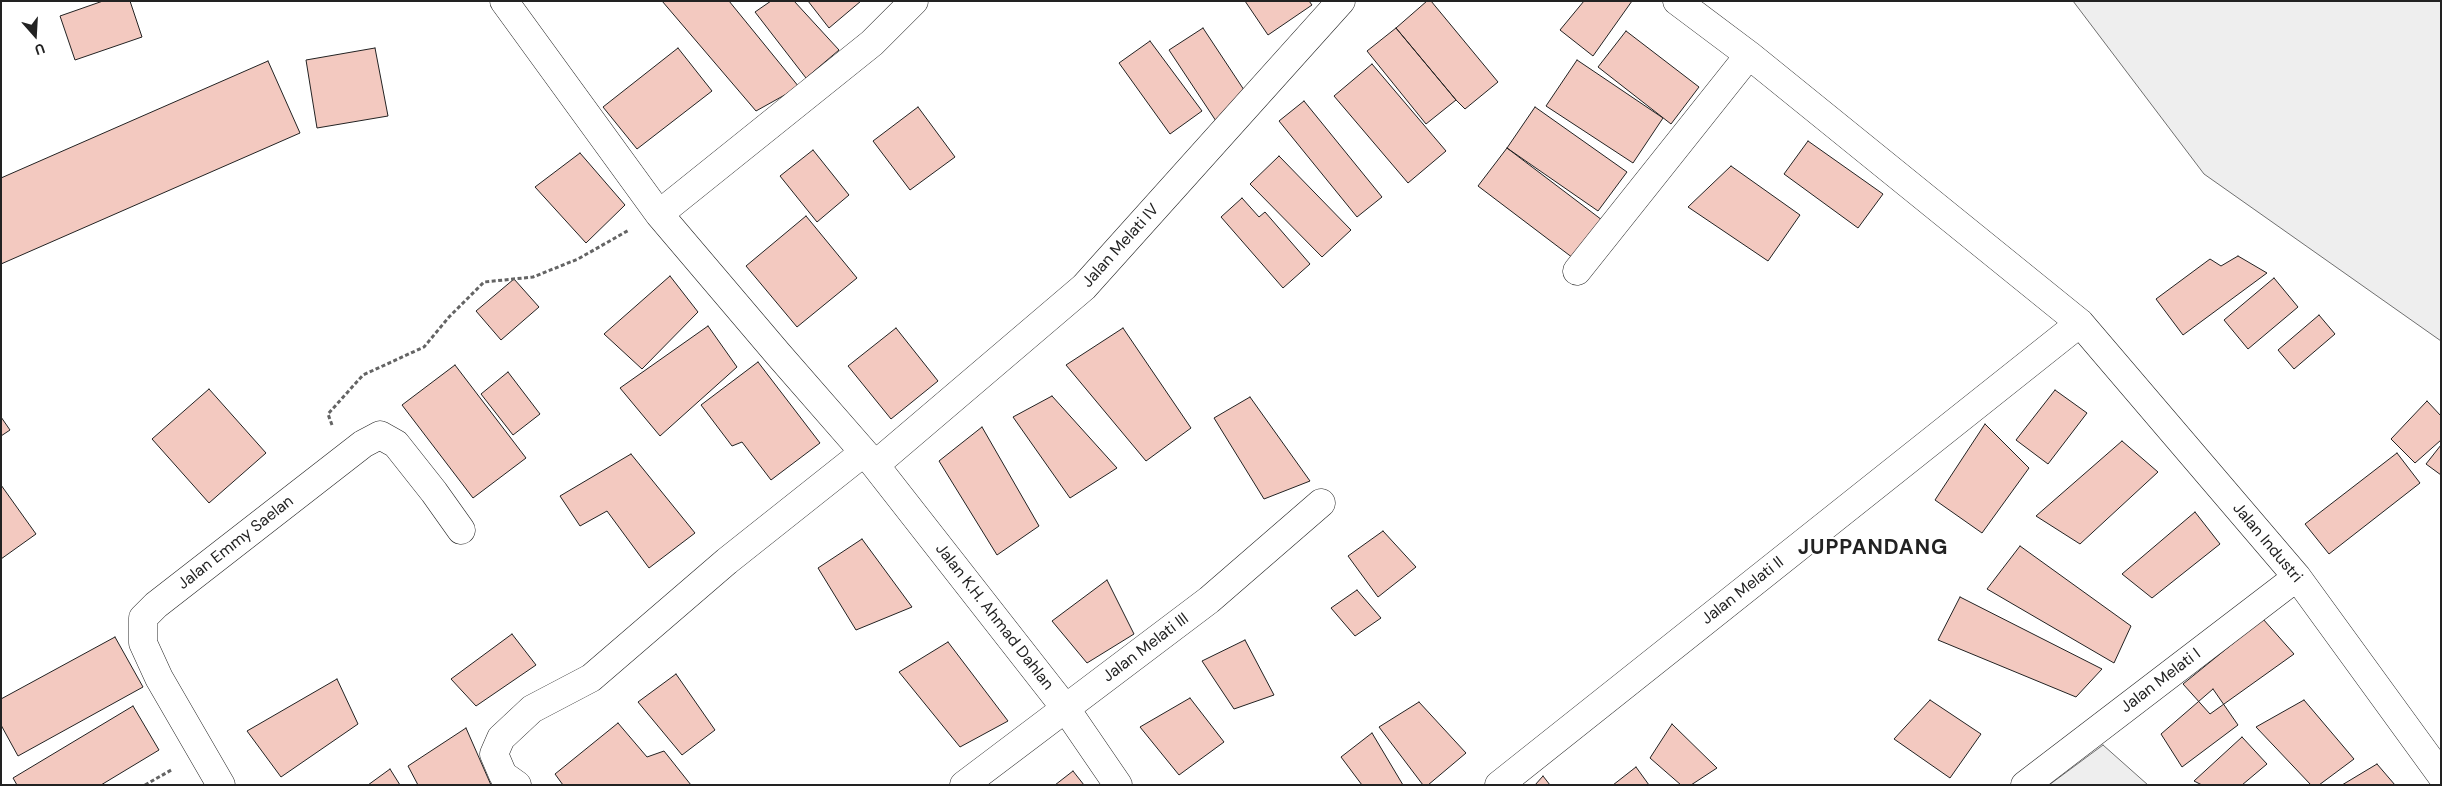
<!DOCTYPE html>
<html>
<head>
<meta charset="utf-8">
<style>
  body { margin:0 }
  #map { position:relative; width:2442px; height:786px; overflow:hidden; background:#fff; font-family:"DM Sans",sans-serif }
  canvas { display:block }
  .frame { position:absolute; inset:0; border:2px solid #222; pointer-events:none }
  .north { position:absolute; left:10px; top:10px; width:50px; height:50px; -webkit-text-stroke:4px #fff; paint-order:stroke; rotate:161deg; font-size:14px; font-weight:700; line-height:20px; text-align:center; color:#222 }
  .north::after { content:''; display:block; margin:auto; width:18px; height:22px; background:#222; clip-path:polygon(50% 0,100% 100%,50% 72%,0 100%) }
</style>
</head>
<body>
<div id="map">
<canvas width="2442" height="786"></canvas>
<div class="frame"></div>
<div class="north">U</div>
</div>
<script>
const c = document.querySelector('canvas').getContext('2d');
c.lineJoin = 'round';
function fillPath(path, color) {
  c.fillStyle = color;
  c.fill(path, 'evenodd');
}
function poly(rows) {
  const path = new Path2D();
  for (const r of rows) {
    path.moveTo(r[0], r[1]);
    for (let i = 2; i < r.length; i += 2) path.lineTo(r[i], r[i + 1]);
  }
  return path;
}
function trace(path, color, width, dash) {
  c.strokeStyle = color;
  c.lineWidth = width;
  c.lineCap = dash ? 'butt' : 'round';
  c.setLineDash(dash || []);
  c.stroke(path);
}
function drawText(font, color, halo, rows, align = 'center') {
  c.font = font + ' "DM Sans",sans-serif';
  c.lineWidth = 4;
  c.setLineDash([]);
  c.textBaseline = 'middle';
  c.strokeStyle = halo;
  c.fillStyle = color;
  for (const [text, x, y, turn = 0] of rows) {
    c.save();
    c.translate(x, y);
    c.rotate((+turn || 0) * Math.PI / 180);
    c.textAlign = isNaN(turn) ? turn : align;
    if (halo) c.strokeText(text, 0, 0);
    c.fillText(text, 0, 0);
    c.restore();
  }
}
const green = poly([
  [2073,1,2441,1,2441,341,2204,174,2073,1],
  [2103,745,2148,785,2049,785,2103,745]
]);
fillPath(green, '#eee');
trace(green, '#6f6f6f', 1);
const building = poly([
  [103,1,130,1,142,37,75,60,60,16,103,1],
  [662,1,729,1,799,87,756,111,662,1],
  [771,1,794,1,839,50,806,78,755,12,771,1],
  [808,1,861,1,829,28,808,1],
  [1245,1,1309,1,1312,5,1268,35,1245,1],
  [1427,1,1431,1,1498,82,1465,109,1456,100,1396,28,1427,1],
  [1584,1,1632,1,1593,56,1560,30,1584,1],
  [1203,28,1250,99,1216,121,1169,50,1203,28],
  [1396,28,1456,100,1426,124,1367,51,1396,28],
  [1626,31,1699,87,1671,124,1598,67,1626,31],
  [1150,41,1202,111,1170,134,1119,63,1150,41],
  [375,48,388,116,317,128,306,60,375,48],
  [678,48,712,91,637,149,603,107,678,48],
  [1577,60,1663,118,1633,163,1546,106,1577,60],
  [268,61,300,133,1,264,1,178,268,61],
  [1372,64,1446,151,1408,183,1334,96,1372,64],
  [1304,101,1382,197,1357,217,1279,121,1304,101],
  [918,107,955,157,910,190,873,141,918,107],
  [1535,107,1627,172,1598,211,1507,148,1535,107],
  [1808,141,1883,194,1858,228,1784,174,1808,141],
  [1507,148,1602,220,1573,258,1478,186,1507,148],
  [813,150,849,195,817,222,780,176,813,150],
  [580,153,625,205,586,243,535,187,580,153],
  [1279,156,1351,230,1322,257,1250,184,1279,156],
  [1731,166,1800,215,1768,261,1688,207,1731,166],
  [1242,198,1259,217,1265,212,1310,264,1283,288,1221,217,1242,198],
  [806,216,857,278,797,327,746,266,806,216],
  [2238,256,2267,273,2183,335,2156,299,2210,259,2221,266,2238,256],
  [670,276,698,312,642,369,604,334,670,276],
  [2274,278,2298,307,2248,349,2224,320,2274,278],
  [514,279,539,307,501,340,476,311,514,279],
  [2319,315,2335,334,2294,369,2278,350,2319,315],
  [708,326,737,367,660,436,620,388,708,326],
  [896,328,938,381,891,419,848,366,896,328],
  [1123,328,1191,428,1146,461,1066,365,1123,328],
  [758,362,820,443,771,480,742,442,732,446,701,405,758,362],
  [455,365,526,458,473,498,402,405,455,365],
  [508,372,540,414,513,435,481,394,508,372],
  [209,389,266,453,209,503,152,439,209,389],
  [2055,390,2087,413,2048,464,2016,440,2055,390],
  [1052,396,1117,468,1070,498,1013,417,1052,396],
  [1250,397,1310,481,1264,499,1214,418,1250,397],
  [2427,401,2441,416,2441,440,2415,463,2391,439,2427,401],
  [1,417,10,430,1,436,1,417],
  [1985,424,2029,468,1982,533,1935,500,1985,424],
  [982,427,1039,526,997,555,939,461,982,427],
  [2122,441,2158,472,2080,544,2036,516,2122,441],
  [2441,445,2441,475,2426,464,2441,445],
  [2397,453,2420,483,2329,554,2305,524,2397,453],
  [631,454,695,533,649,568,607,511,580,526,560,496,631,454],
  [1,485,36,534,1,559,1,485],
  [2195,512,2220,544,2152,598,2122,574,2195,512],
  [1383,531,1416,567,1378,597,1348,556,1383,531],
  [862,539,912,607,856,630,818,568,862,539],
  [2020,546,2131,626,2114,663,1987,589,2020,546],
  [1107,580,1134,634,1087,663,1052,621,1107,580],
  [1357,590,1381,618,1355,636,1331,608,1357,590],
  [1960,597,2102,669,2076,697,1938,640,1960,597],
  [2263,619,2294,654,2210,714,2183,684,2263,619],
  [512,634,536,665,476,706,451,679,512,634],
  [115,637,143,687,18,756,1,725,1,699,115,637],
  [1245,640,1274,695,1234,709,1202,661,1245,640],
  [948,642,1008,721,960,747,899,672,948,642],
  [676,674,715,730,682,755,638,702,676,674],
  [337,679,358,724,281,777,247,731,337,679],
  [2213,689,2238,725,2182,767,2161,734,2213,689],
  [1190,698,1224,742,1179,775,1140,727,1190,698],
  [1930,700,1981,734,1950,778,1894,739,1930,700],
  [2304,700,2354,759,2319,785,2311,785,2256,727,2304,700],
  [1419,702,1466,753,1428,785,1423,785,1379,727,1419,702],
  [133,706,159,750,101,785,17,785,13,778,133,706],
  [618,723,647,757,664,751,691,785,563,785,555,774,618,723],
  [1672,724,1717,768,1691,785,1681,785,1650,758,1672,724],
  [466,728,491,785,418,785,408,766,466,728],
  [1372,733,1403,785,1362,785,1341,757,1372,733],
  [2242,737,2267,764,2242,785,2202,785,2194,781,2242,737],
  [2377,764,2395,785,2342,785,2377,764],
  [1636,767,1649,785,1613,785,1636,767],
  [390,769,400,785,368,785,390,769],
  [1073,771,1084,785,1055,785,1073,771],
  [1543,776,1550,785,1535,785,1543,776]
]);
fillPath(building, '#f3c9c0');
trace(building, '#222', 1);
const minor = poly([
  [504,1,659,214],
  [914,1,872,43,659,214,778,354,875,465,1066,709,1118,785],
  [1677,1,1749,55,2080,323,2297,577,2441,775],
  [1577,271,1749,55],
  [875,465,1084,287,1341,1],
  [221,785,159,678,143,643,143,618,156,605,363,444,380,435,396,444,434,492,461,530],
  [517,785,503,775,494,754,501,738,532,709,591,678,727,561,863,453],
  [964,785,1209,600,1321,503],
  [1499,785,2080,323],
  [2025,785,2297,577]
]);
trace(minor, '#222', 29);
trace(poly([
  [332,425,328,414,363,375,424,347,449,317,484,282,533,277,578,259,629,230],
  [145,785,173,769]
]), '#646464', 3, [4, 2.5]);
trace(minor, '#fff', 28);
drawText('16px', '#222', '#fff', [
  ["Jalan Melati IV",1121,246,-48],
  ["Jalan Emmy Saelan",236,543,-38],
  ["Jalan Industri",2267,543,50],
  ["Jalan Melati II",1743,591,-38],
  ["Jalan K.H. Ahmad Dahlan",994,617,52],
  ["Jalan Melati III",1146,648,-37],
  ["Jalan Melati I",2161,681,-37]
]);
c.letterSpacing = '1px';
drawText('bold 21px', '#222', '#fff', [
  ["JUPPANDANG",1873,548]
]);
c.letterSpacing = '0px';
</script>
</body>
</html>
